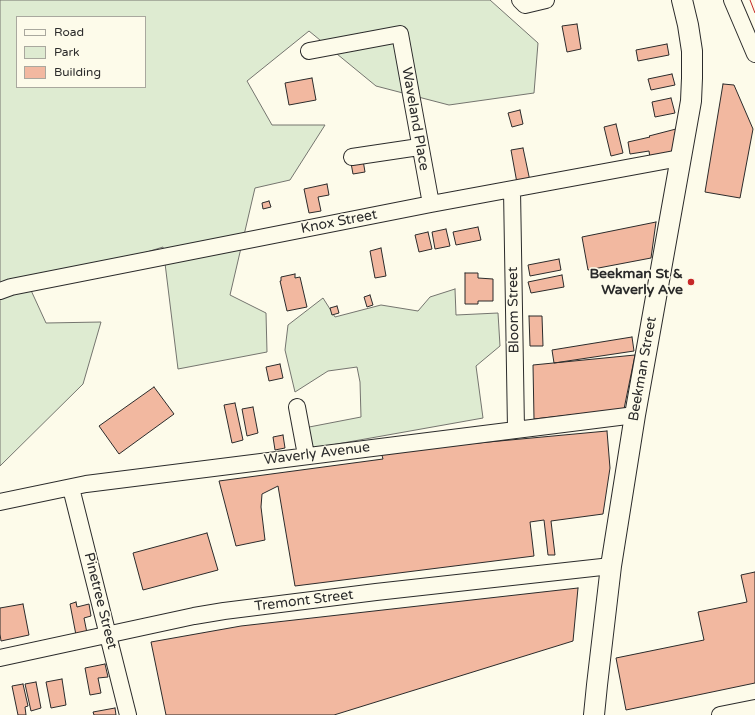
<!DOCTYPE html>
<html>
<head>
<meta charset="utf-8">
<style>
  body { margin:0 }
  #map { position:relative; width:755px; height:715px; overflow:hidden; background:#fdfbea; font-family:"Varela Round",sans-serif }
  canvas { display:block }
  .legend { position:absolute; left:16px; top:16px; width:130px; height:72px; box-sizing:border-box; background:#fdfbea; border:1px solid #a9a89e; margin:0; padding:5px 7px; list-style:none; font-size:12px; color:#2b2b2b }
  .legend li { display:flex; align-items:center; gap:8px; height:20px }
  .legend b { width:20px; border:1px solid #a9a89e }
</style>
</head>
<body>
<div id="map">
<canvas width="755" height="715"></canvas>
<ul class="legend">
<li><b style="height:5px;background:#fdfbea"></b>Road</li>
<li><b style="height:11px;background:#deebd1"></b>Park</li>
<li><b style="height:11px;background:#f2b8a0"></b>Building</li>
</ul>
</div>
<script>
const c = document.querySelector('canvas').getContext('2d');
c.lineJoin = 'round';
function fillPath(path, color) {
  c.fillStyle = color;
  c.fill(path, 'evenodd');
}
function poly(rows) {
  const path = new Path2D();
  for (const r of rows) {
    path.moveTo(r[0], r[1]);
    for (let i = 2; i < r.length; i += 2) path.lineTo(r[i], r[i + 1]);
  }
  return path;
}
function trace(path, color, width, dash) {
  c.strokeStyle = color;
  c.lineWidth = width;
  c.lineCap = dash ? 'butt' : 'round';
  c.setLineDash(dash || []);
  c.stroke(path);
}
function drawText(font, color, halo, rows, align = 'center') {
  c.font = font + ' "Varela Round",sans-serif';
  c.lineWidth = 3;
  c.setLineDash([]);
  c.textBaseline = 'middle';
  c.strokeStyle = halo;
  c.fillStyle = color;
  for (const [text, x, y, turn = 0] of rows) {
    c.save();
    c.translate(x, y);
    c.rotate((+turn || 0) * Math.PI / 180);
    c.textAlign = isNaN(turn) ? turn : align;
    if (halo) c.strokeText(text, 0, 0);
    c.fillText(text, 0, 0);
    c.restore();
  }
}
const green = poly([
  [0,0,490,0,538,43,534,93,449,105,376,86,309,31,247,81,272,125,325,125,290,180,255,188,230,295,266,313,267,352,178,369,163,247,105,265,29,286,46,323,101,322,83,384,0,466,0,0],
  [17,17,145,17,145,87,17,87,17,17],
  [455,289,456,315,498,313,500,346,476,366,483,418,309,449,304,428,361,417,360,382,357,367,328,371,295,392,285,350,288,325,323,298,335,317,381,305,418,311,430,297,455,289]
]);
fillPath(green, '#deebd1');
trace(green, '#74746e', 1);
const building = poly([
  [577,24,581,49,567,52,562,26,577,24],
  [667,44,669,55,638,61,636,50,667,44],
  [672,74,675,85,651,90,648,79,672,74],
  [312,78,316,100,289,105,285,83,312,78],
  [723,84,734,85,753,129,740,198,705,192,723,84],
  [671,98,675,113,655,117,652,102,671,98],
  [520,110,523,124,512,127,508,113,520,110],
  [616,124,623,153,611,156,604,127,616,124],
  [676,129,672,153,650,158,649,151,630,154,628,142,650,137,649,136,676,129],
  [523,148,530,181,517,183,511,150,523,148],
  [363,160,365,172,353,174,351,163,363,160],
  [327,184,329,195,318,197,321,211,309,213,304,189,327,184],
  [269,201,271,207,263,209,262,203,269,201],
  [656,222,651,258,588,270,582,237,656,222],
  [478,227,481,240,456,245,453,232,478,227],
  [446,229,450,246,435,249,432,232,446,229],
  [428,232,432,249,419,252,415,235,428,232],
  [381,248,386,276,375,278,370,251,381,248],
  [559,259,561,270,530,276,528,265,559,259],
  [465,273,478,273,478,278,493,279,493,301,478,301,478,304,465,304,465,273],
  [295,274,295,278,300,277,307,307,287,311,280,281,281,281,281,277,295,274],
  [562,275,564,287,531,293,528,282,562,275],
  [370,295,373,305,367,307,364,297,370,295],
  [337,306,339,313,332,315,330,308,337,306],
  [529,316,542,316,543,346,530,346,529,316],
  [632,337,634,351,554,363,552,350,632,337],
  [635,355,624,409,534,419,533,365,635,355],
  [280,364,283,378,269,381,266,367,280,364],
  [154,387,174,414,119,454,99,426,154,387],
  [235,403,243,440,232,443,224,405,235,403],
  [253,407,258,433,247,436,242,409,253,407],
  [607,431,610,468,603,514,551,521,555,555,548,555,544,520,530,522,534,556,295,586,278,486,262,494,261,507,265,540,236,546,219,481,383,459,381,452,607,431],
  [283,435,285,448,275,450,273,437,283,435],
  [207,533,218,570,143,590,133,553,207,533],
  [755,572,755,683,626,710,616,658,704,640,698,612,747,602,741,575,755,572],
  [578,588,573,641,334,715,166,715,151,642,241,626,578,588],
  [76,602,77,607,89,604,91,616,84,618,87,633,76,635,70,604,76,602],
  [23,604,29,635,1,641,0,634,0,608,23,604],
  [105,664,108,677,98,678,101,693,90,695,85,668,105,664],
  [62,679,66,705,51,708,46,682,62,679],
  [36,682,41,708,31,711,25,684,36,682],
  [23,684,28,706,25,707,26,715,18,715,12,686,23,684],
  [115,708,116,715,94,715,93,712,115,708]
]);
fillPath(building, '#f2b8a0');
trace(building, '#2b2b2b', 1);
const minor = poly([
  [520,0,525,5,546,0],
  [732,0,755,54],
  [309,51,400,34,431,204],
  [352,157,419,147],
  [512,190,516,429],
  [0,291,11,287,431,204,680,158],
  [297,407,306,455],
  [71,488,128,715],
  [0,502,86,484,635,415],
  [0,658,194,616,224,611,376,592,611,566],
  [720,715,755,708]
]);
const major = poly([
  [594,715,597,685,611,566,635,415,691,101,692,78,692,51,688,25,682,0]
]);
trace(minor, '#2b2b2b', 18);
trace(major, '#2b2b2b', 22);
trace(minor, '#fdfbea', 16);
trace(major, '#fdfbea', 20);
trace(poly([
  [750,0,755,13]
]), '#c62828', 1, [14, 3, 2, 3]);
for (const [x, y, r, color] of [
  [691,282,4,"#c62828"]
]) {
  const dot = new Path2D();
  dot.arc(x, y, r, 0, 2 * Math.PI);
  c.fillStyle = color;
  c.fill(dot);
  trace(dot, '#fdfbea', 1.5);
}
drawText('14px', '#2b2b2b', '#fdfbea', [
  ["Waveland Place",415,119,80],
  ["Knox Street",339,222,-11],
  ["Bloom Street",514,310,-91],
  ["Beekman Street",643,369,-80],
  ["Waverly Avenue",317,454,-7],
  ["Pinetree Street",100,601,76],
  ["Tremont Street",304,601,-7]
]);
drawText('bold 14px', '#2b2b2b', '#fdfbea', [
  ["Beekman St &",683,274],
  ["Waverly Ave",683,290]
], 'right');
</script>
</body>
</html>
